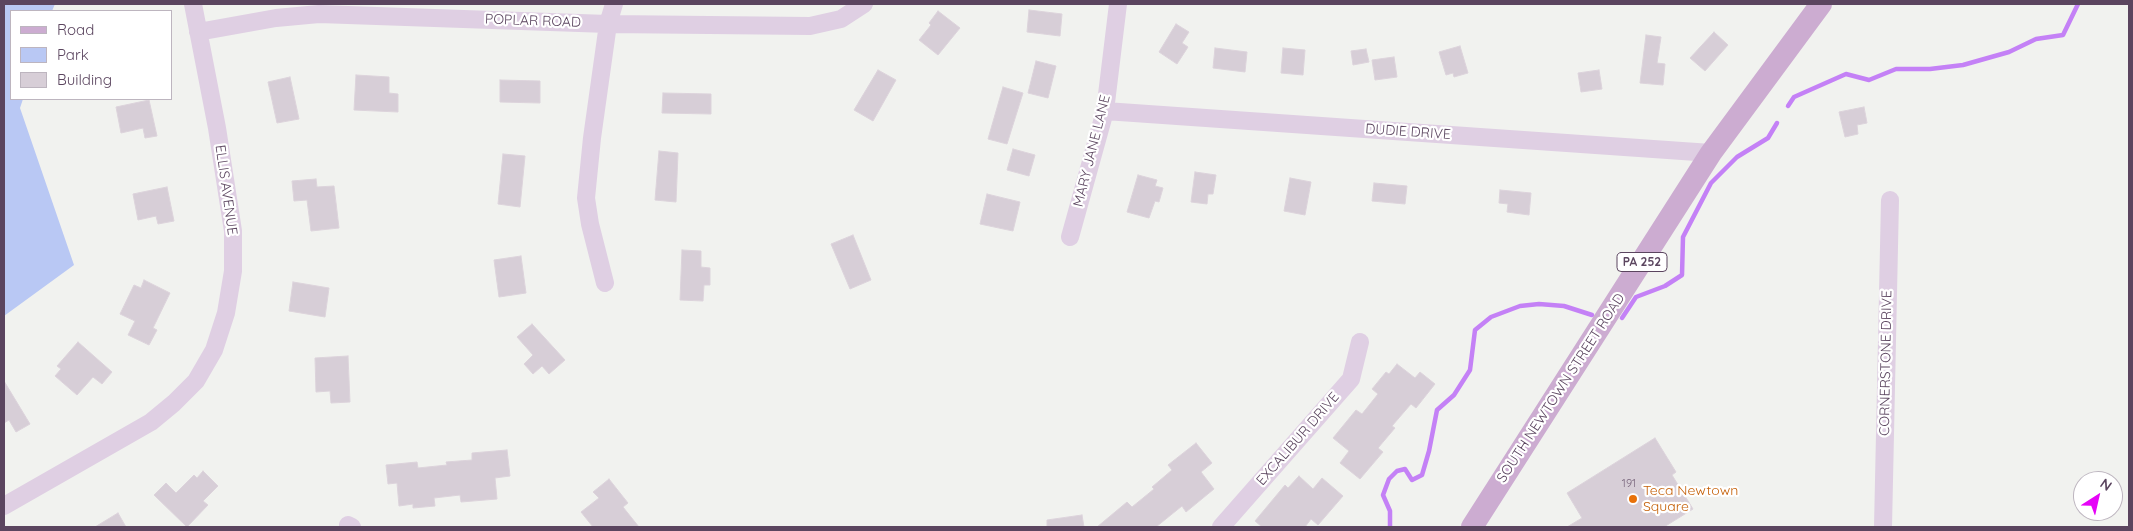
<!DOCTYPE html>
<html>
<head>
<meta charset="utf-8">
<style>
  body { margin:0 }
  #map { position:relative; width:2133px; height:531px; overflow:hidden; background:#f1f2ef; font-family:Quicksand,sans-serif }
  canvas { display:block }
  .frame { position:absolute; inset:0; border:5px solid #5b455f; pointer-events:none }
  .legend { position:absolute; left:10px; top:10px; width:162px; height:90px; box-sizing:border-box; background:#fff; border:1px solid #bdb5bf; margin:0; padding:6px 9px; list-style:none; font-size:15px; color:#5b455f }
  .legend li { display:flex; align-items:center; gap:10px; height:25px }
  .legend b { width:25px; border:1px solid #bdb5bf }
  .north { position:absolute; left:2073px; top:471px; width:50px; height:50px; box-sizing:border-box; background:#fff; border:1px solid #bdb5bf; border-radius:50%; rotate:35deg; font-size:14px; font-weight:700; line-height:20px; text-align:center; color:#5b455f }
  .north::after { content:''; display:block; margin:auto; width:18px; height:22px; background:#e604f7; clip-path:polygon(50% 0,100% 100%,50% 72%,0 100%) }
</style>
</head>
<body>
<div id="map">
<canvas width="2133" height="531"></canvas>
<div class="frame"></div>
<ul class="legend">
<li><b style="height:6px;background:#ccacd1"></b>Road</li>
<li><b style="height:14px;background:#b9c8f4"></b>Park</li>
<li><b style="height:14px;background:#d7ced7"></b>Building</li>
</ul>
<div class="north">N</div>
</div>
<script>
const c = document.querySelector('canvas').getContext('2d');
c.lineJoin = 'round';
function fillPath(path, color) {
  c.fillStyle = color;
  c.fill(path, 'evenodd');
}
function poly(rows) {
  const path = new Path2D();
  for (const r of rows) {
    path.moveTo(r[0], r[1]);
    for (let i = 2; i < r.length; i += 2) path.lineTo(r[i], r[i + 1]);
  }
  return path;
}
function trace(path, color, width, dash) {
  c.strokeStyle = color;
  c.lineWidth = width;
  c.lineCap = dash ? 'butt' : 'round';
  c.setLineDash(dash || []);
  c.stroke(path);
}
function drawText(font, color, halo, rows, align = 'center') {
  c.font = font + ' Quicksand,sans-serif';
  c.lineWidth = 4.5;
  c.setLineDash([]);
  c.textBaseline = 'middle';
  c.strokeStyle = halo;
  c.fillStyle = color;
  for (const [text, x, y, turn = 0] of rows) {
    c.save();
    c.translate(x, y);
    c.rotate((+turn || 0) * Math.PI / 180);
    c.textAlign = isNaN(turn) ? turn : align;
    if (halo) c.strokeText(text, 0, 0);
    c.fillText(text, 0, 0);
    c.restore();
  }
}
fillPath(poly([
  [4,4,55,4,52,11,11,11,11,99,23,99,20,108,74,265,4,316]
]), '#b9c8f4');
trace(poly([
  [1788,106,1794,97,1846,74,1869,80,1896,69,1930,69,1963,65,2009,52,2036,39,2063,35,2078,4],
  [1622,318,1636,297,1665,286,1682,275,1683,237,1711,183,1737,157,1768,138,1777,123],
  [1390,527,1390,511,1383,495,1389,479,1397,471,1405,469,1412,480,1422,475,1429,451,1437,410,1454,395,1470,370,1475,330,1491,317,1520,306,1539,304,1564,306,1592,315]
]), '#c481f6', 4.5);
const building = poly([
  [1029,10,1062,14,1060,36,1027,32,1029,10],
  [938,11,960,28,938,55,919,40,931,25,929,23,938,11],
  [1176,24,1189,32,1182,43,1188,47,1177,64,1159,52,1176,24],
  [1714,32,1728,45,1705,71,1690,58,1714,32],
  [1646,35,1661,37,1657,63,1665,64,1663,85,1640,83,1646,35],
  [1460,46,1468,73,1454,77,1453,73,1446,75,1439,52,1460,46],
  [1215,48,1247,52,1245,72,1213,68,1215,48],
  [1283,48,1305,50,1303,75,1281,73,1283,48],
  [1366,49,1369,62,1353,65,1351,51,1366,49],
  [1394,57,1397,77,1375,80,1372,60,1394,57],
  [1036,61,1056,66,1048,98,1028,93,1036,61],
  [878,70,896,80,873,121,854,110,878,70],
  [1599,70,1602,89,1581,92,1578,73,1599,70],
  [356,75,389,77,389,93,398,94,398,112,354,110,356,75],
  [290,77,299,119,277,123,268,82,290,77],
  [500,80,540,81,540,103,500,102,500,80],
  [1003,87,1023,93,1007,144,988,139,1003,87],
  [663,93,711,94,711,114,662,113,663,93],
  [149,100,157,136,145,138,143,128,121,133,116,107,149,100],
  [1864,107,1867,123,1857,125,1858,134,1845,137,1839,112,1864,107],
  [1013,149,1035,155,1029,176,1007,170,1013,149],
  [659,151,678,153,676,202,655,200,659,151],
  [503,154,525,156,520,207,498,204,503,154],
  [1195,172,1216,175,1213,194,1208,194,1207,204,1191,202,1195,172],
  [1138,175,1157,180,1155,186,1163,188,1159,202,1155,201,1149,218,1127,212,1138,175],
  [1290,178,1311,182,1305,215,1284,211,1290,178],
  [316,179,317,187,334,186,339,228,311,231,307,200,294,201,292,181,316,179],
  [1374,183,1407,186,1405,204,1372,201,1374,183],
  [167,187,174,221,158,224,156,216,138,220,133,194,167,187],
  [1500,190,1531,193,1529,215,1507,212,1508,204,1499,203,1500,190],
  [987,194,1020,202,1013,231,980,224,987,194],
  [853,235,871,280,850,289,831,244,853,235],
  [682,250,701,251,701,267,710,268,710,285,704,285,703,301,680,300,682,250],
  [521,256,526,293,499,297,494,260,521,256],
  [144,280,170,293,153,328,157,330,149,345,128,335,135,321,120,314,134,285,141,288,144,280],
  [293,282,329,288,325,317,289,311,293,282],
  [532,324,565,360,549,374,542,366,533,374,524,364,533,355,517,337,532,324],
  [78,342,112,372,102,384,93,377,77,395,55,376,61,369,57,366,78,342],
  [348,356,350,402,331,403,330,391,316,392,315,358,348,356],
  [1397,364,1415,378,1420,372,1435,384,1416,408,1411,404,1392,426,1395,428,1378,448,1383,452,1360,479,1340,463,1349,451,1333,438,1356,410,1362,414,1378,394,1372,389,1386,372,1389,374,1397,364],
  [4,381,30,424,16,432,9,420,4,423,4,381],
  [1655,438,1676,472,1672,475,1693,509,1664,527,1567,527,1582,518,1567,493,1655,438],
  [1196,443,1212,463,1201,472,1214,489,1186,512,1182,506,1156,527,1097,527,1127,502,1132,507,1154,489,1152,487,1172,470,1168,465,1196,443],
  [507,450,510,476,495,478,497,499,461,502,460,495,434,498,435,506,413,508,413,504,399,506,397,483,388,484,386,465,417,462,418,468,447,465,446,462,472,460,472,453,507,450],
  [203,471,218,486,203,501,208,505,187,527,154,495,166,483,176,493,194,475,197,478,203,471],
  [1299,476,1313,489,1322,478,1343,496,1318,525,1311,519,1305,527,1262,527,1255,521,1285,485,1288,488,1299,476],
  [609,479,628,503,623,507,639,527,593,527,581,512,599,498,593,492,609,479],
  [118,513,126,527,95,527,118,513],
  [1082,515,1084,527,1047,527,1047,520,1082,515]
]);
fillPath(building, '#d7ced7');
trace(building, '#dcd3db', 1);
trace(poly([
  [198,32,276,18,319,14,608,24,810,26,841,19,864,4],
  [1105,111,1711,153],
  [1070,237,1105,111,1118,4],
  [605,283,590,224,586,198,592,138,608,24,614,4],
  [4,506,151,422,174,403,196,381,214,350,226,313,233,271,233,231,217,128,193,4],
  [348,525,352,527],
  [1221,527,1351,379,1360,342],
  [1883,527,1890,200]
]), '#dfcfe3', 18);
trace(poly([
  [1472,527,1711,153,1821,4]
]), '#ccacd1', 22);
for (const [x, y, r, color] of [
  [1633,499,5,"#e8710a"]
]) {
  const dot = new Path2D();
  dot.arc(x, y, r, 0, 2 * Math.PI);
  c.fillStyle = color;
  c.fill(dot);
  trace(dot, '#fff', 2);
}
drawText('11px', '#7a677d', null, [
  ["191",1629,484]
]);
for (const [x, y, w] of [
  [1642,262,50]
]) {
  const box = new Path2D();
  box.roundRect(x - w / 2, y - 9.5, w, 19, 4);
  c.fillStyle = '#fff';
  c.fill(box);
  trace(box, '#5b455f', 1);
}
drawText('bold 12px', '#5b455f', null, [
  ["PA 252",1642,262]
]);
drawText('14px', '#5b455f', '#fff', [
  ["POPLAR ROAD",533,21,2],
  ["DUDIE DRIVE",1408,132,4],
  ["MARY JANE LANE",1092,151,-76],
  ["ELLIS AVENUE",226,190,82],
  ["CORNERSTONE DRIVE",1886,363,-89],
  ["SOUTH NEWTOWN STREET ROAD",1561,388,-57],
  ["EXCALIBUR DRIVE",1298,439,-49]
]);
drawText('14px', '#c56008', '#fff', [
  ["Teca Newtown",1643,491],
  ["Square",1643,507]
], 'left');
</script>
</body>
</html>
